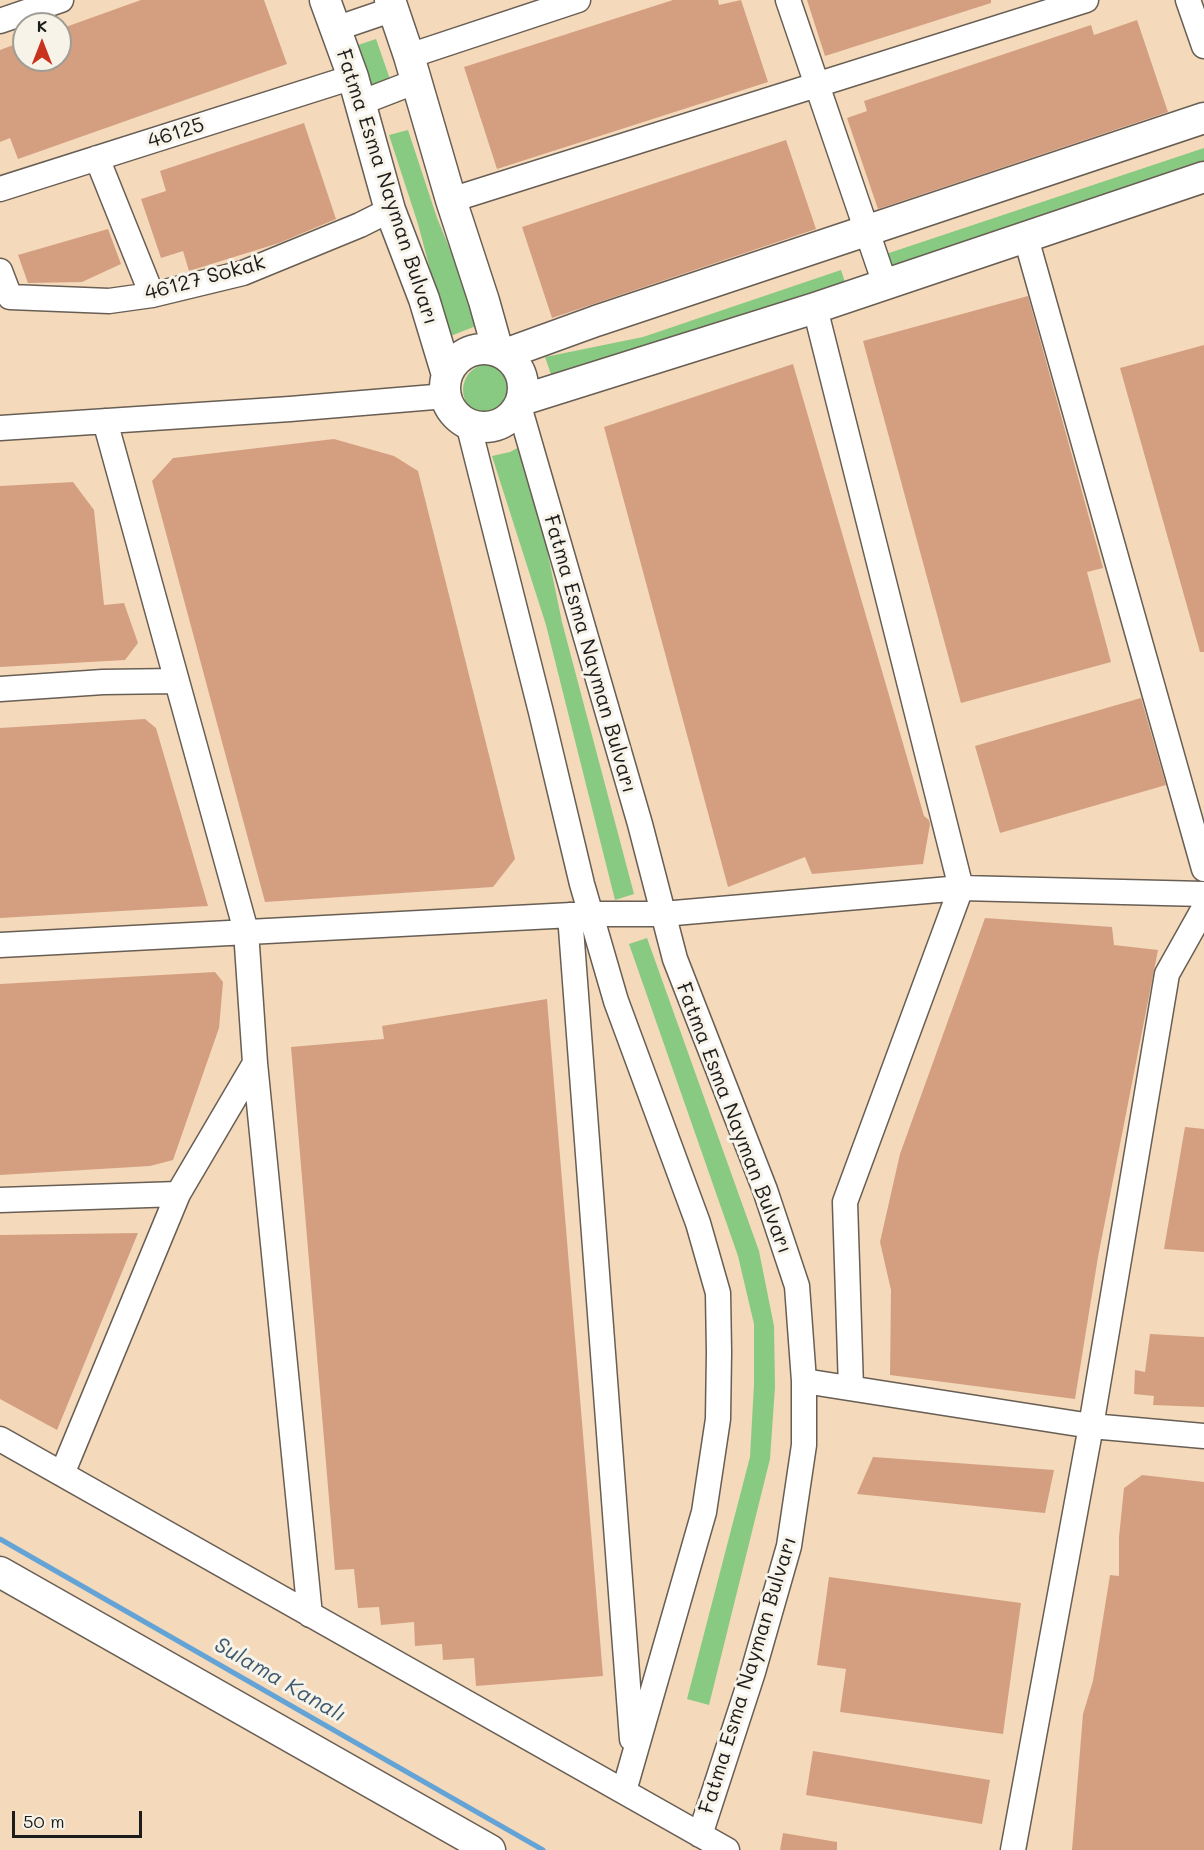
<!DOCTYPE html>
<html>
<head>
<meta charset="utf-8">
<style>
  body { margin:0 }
  #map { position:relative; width:1204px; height:1850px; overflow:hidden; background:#f4d9bb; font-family:Mali,sans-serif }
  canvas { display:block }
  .north { position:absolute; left:12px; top:12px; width:60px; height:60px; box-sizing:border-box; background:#f7f3e8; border:2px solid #9f9d96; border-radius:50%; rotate:0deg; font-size:16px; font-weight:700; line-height:24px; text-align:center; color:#1c1c1c }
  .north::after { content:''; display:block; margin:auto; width:21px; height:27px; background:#c8321e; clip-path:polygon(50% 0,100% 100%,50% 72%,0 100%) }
  .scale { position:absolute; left:12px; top:1811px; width:130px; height:27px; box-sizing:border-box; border:3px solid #1c1c1c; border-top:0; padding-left:8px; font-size:18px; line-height:21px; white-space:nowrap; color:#1c1c1c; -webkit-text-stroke:4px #f7f3e8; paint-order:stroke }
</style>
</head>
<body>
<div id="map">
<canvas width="1204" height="1850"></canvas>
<div class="north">K</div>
<div class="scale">50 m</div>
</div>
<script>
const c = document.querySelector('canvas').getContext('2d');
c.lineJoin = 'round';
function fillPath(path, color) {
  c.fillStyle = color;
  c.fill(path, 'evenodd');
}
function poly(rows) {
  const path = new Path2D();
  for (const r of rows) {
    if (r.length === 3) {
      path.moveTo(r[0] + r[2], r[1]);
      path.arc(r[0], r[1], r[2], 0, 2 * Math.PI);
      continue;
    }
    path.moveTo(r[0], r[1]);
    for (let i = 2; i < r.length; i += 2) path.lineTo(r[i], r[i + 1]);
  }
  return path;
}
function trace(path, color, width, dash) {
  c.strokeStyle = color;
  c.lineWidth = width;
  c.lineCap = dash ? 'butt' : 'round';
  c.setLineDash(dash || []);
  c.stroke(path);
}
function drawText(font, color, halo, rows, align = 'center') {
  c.font = font + ' Mali,sans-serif';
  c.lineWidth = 6;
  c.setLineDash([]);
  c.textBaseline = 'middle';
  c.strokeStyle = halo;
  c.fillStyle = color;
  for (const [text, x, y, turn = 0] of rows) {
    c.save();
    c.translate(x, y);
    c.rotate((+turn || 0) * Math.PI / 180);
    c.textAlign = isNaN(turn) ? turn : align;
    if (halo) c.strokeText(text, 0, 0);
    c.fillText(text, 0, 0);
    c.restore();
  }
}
fillPath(poly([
  [376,39,392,85,374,91,358,45],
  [408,130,437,218,481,324,448,337,418,224,389,135],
  [1204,148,1204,161,890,267,886,254],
  [841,270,845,282,698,330,555,386,545,357,643,337],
  [489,390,26],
  [525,444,562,622,634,894,615,900,546,625,492,456,510,452],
  [647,938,759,1251,774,1326,775,1387,770,1459,709,1705,687,1699,750,1457,754,1384,754,1324,738,1256,629,944]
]), '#89ca82');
trace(poly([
  [0,1539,543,1850]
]), '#64a3d6', 5);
fillPath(poly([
  [141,0,264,0,287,64,18,159,10,138,0,142,0,50,24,41,24,60,60,60,60,29],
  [673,0,718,0,719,5,741,0,768,82,497,169,464,67],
  [807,0,991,0,991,3,825,56],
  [1137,20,1168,112,878,209,847,118,867,111,864,101,1091,25,1094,35],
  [304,123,336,219,279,243,189,271,183,251,161,258,141,199,166,191,160,171],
  [786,140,816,229,552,318,522,227],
  [108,229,121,264,82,282,28,283,18,255],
  [1028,296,1103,568,1087,572,1111,662,961,703,863,341],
  [1204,345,1204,652,1200,652,1120,368],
  [793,364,924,816,929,820,930,824,923,864,812,874,805,857,728,887,604,427],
  [334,439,394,456,418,471,515,859,493,887,265,902,152,481,173,458],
  [73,482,94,510,104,605,124,603,138,643,125,660,0,667,0,486],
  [1141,698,1166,785,1000,833,975,746],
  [145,719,156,728,208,906,0,918,0,728],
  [985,918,1112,927,1114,945,1158,950,1098,1257,1075,1399,890,1375,891,1290,880,1242,900,1154],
  [215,972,223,982,219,1028,173,1160,150,1166,0,1175,0,984],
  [547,999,603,1676,476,1686,474,1658,443,1660,442,1644,415,1646,414,1622,381,1625,379,1607,358,1608,354,1569,335,1570,291,1047,384,1039,382,1026],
  [1185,1127,1204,1129,1204,1252,1164,1249],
  [138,1233,57,1430,0,1399,0,1235],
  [1150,1334,1204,1337,1204,1407,1153,1405,1154,1396,1134,1394,1135,1370,1145,1372],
  [873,1457,1054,1470,1045,1513,857,1494],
  [1142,1475,1204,1482,1204,1850,1072,1850,1083,1714,1093,1681,1110,1575,1119,1576,1119,1537,1124,1488],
  [829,1577,1021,1603,1003,1734,840,1712,846,1669,817,1665],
  [813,1751,990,1780,982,1824,806,1795],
  [783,1833,837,1842,837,1850,780,1850]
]), '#d49f81');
const minor = poly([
  [788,0,885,284],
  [1188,0,1204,46],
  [0,21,61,0],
  [335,29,394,9],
  [409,56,578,0],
  [360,103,417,81],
  [97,158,152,295],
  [0,189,353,77],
  [451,200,1086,0],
  [1026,238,1204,869],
  [0,271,10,297,109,301,152,295,243,273,360,225,390,210],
  [815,308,961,888,845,1202,851,1388],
  [519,406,640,824,675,959,765,1190,797,1286,804,1381,804,1445,789,1546,753,1672,700,1835],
  [468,423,541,712,582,884,616,1001,698,1223,718,1293,719,1352,718,1419,704,1512,624,1791],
  [0,428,290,409,446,396],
  [0,689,103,682,176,681],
  [570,915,632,1739],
  [0,945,591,914,663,914,961,888,1204,894],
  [255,1063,310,1615],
  [0,1200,178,1194,255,1063,246,931,105,421],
  [804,1381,1091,1426,1204,1436],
  [0,1439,727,1850],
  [62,1474,178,1194],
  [1013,1850,1091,1426,1167,974,1204,908]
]);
const major = poly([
  [325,0,353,77,390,210,424,299,447,375],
  [390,0,409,56,451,200,484,301,498,351],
  [484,388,39],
  [505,354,596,321,1204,118],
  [522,400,815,308,1204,177],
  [0,1572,490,1850]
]);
trace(minor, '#685e54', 27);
trace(major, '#685e54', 33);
trace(minor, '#fff', 24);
trace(major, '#fff', 30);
drawText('21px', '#1c1c1c', '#f7f3e8', [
  ["46125",176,133,-18],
  ["Fatma Esma Nayman Bulvarı",387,187,72],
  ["46127 Sokak",205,278,-15],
  ["Fatma Esma Nayman Bulvarı",590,654,74],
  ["Fatma Esma Nayman Bulvarı",734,1118,69],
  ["Fatma Esma Nayman Bulvarı",748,1675,-73]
]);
drawText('italic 22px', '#3c5970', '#f7f3e8', [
  ["Sulama Kanalı",280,1680,30]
]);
</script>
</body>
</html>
